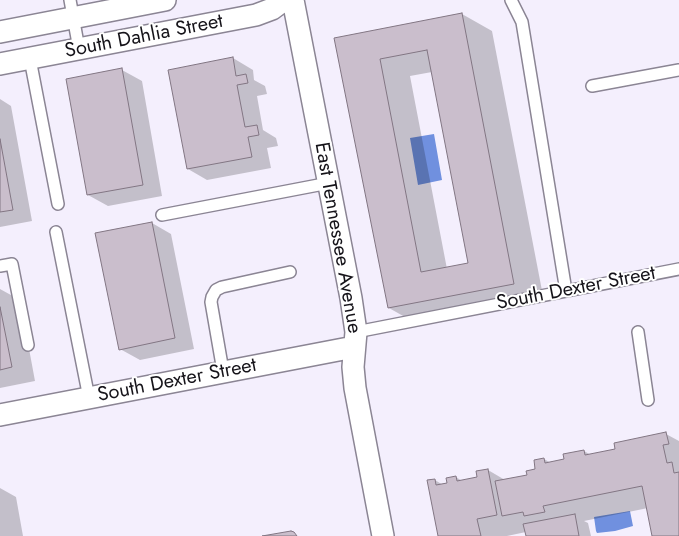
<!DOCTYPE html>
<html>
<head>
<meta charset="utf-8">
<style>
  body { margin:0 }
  canvas { display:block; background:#f4effd }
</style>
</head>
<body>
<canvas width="679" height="536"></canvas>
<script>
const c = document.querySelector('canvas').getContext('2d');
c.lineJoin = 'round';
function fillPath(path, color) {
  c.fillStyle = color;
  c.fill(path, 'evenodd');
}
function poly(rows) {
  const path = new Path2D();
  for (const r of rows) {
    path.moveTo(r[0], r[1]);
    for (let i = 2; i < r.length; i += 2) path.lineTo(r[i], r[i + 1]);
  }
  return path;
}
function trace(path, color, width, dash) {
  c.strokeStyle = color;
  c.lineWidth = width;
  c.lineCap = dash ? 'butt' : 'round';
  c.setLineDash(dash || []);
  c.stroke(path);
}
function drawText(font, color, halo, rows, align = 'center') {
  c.font = font + ' Jost,sans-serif';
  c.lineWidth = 4;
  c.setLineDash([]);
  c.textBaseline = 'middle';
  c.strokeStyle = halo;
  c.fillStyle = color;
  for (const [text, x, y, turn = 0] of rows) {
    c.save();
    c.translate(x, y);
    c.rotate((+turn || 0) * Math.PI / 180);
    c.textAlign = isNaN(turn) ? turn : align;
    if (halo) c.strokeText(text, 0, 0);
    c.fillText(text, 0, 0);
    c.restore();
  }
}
fillPath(poly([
  [434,134,442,180,418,185,410,138],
  [630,511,633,526,615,531,597,533,596,531,594,517]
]), '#7090df');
fillPath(poly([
  [462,14,492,31,544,301,419,325,389,308,336,39],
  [432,72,469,264,447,269,410,76],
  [233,58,253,70,254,80,265,86,267,94,257,96,263,130,276,138,278,146,267,148,271,168,207,180,188,169],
  [122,70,142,81,162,196,108,206,88,195],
  [0,99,11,106,32,221,0,227],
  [152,223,171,234,194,349,140,360,120,349],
  [0,289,20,300,35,381,0,388],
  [666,434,679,441,679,536,654,536,648,508,584,521,588,523,591,536,527,536,526,532,507,536,439,536,435,480,443,485,448,484,456,477,462,481,479,478,488,470,505,480,528,476,537,470,544,459,551,463,566,460,584,451,591,455,617,450],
  [0,488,16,497,23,536,0,536]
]), '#0003');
const building = poly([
  [462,13,514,284,388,308,334,38,462,13],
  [427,50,468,263,421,272,380,59,427,50],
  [233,57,236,76,246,74,248,83,237,85,245,127,257,125,259,135,248,137,252,157,187,169,168,70,233,57],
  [122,68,143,185,87,195,66,79,122,68],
  [0,139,13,210,0,212,0,139],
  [152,222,175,338,119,350,95,233,152,222],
  [0,307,12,367,0,370,0,307],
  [666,432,669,444,663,445,667,463,672,462,674,473,679,472,679,536,652,536,642,486,543,506,545,512,524,516,523,512,502,516,495,481,527,475,526,471,535,469,534,460,544,458,545,463,564,459,563,454,584,450,585,455,615,449,614,443,666,432],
  [488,469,497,515,477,519,481,536,438,536,427,480,435,479,436,485,447,483,446,478,456,476,457,481,477,477,476,471,488,469],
  [575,514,579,536,526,536,523,524,575,514],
  [291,531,294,532,297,536,262,536,291,531]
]);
fillPath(building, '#cabecc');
trace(building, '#827683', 1);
const service = poly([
  [70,0,79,49],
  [511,0,522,22,566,291],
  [30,59,58,204],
  [592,86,679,70],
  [162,215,329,183],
  [56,232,89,398],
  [0,266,12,264,28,345],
  [356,332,679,269],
  [638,332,648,400],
  [223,371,211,302,212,297,216,290,222,287,290,272]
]);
const minor = poly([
  [293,0,351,298,356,332,353,367,355,388,383,536],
  [0,32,165,0],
  [0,64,256,15,272,9,284,0],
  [0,415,354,347]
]);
trace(service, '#8b8594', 14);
trace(minor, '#8b8594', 24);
trace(service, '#fff', 11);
trace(minor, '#fff', 21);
drawText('20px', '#151319', '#fff', [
  ["South Dahlia Street",144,37,-11],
  ["East Tennessee Avenue",337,238,80],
  ["South Dexter Street",576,289,-11],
  ["South Dexter Street",177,381,-11]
]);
</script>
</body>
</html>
